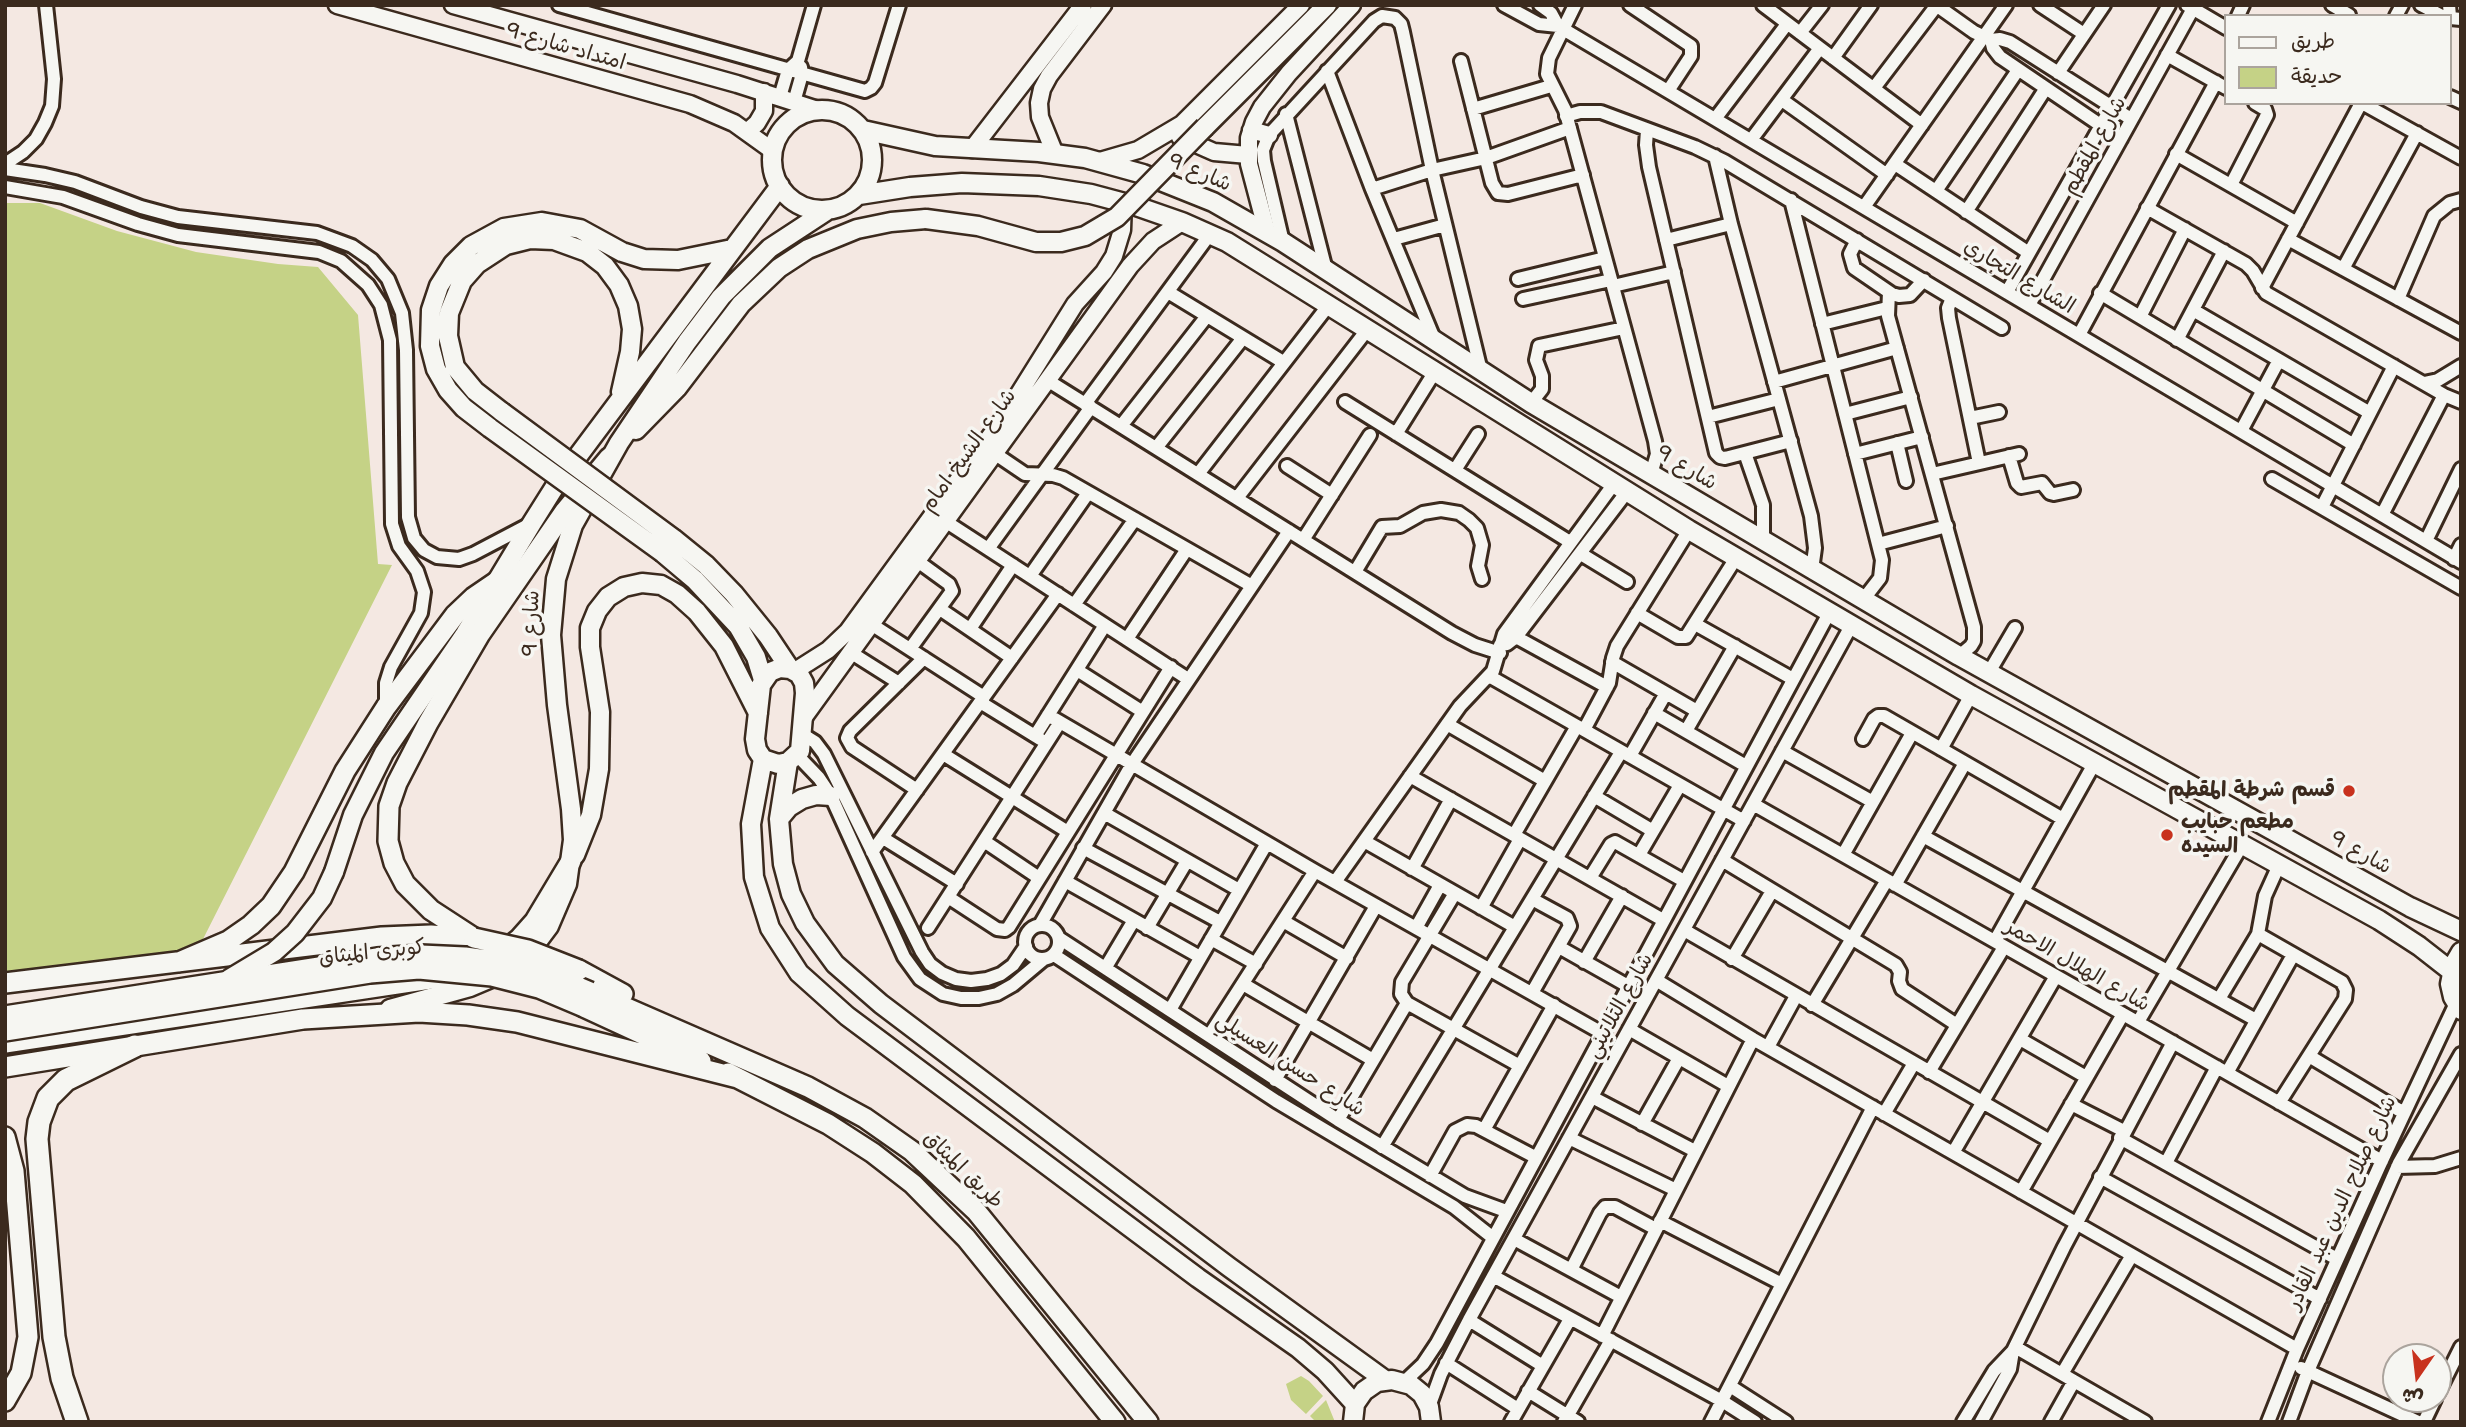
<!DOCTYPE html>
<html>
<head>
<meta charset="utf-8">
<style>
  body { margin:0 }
  #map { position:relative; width:2466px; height:1427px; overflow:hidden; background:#f4e8e2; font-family:"Shantell Sans","Playpen Sans Arabic",sans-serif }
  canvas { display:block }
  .frame { position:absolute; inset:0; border:7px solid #3b2a1e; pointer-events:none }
  .legend { position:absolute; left:2224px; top:14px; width:228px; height:91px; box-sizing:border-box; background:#f6f6f2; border:2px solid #aba49d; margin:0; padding:9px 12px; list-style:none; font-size:21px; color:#3b2a1e }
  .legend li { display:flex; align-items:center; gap:14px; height:35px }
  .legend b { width:35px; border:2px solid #aba49d }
  .north { position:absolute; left:2382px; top:1343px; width:70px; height:70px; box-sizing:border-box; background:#f6f6f2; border:2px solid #aba49d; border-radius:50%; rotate:194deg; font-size:19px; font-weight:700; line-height:28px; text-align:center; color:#3b2a1e }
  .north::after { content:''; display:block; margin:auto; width:24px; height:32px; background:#c8321e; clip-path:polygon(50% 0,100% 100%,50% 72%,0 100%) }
</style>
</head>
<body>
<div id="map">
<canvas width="2466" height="1427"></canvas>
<div class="frame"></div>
<ul class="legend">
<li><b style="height:9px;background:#f6f6f2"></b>طريق</li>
<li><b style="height:19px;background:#c5d286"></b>حديقة</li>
</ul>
<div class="north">ش</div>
</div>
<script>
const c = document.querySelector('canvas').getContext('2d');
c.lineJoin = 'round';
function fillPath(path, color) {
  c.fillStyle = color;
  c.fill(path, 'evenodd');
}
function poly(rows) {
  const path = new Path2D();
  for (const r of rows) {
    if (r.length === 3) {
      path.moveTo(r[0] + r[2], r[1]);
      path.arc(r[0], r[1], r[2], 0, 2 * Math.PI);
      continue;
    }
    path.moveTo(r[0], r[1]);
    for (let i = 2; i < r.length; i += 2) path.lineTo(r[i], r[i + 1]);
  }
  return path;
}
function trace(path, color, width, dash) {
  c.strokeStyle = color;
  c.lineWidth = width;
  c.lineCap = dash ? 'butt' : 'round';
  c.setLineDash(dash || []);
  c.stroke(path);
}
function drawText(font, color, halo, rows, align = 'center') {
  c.font = font + ' "Shantell Sans","Playpen Sans Arabic",sans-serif';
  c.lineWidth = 7;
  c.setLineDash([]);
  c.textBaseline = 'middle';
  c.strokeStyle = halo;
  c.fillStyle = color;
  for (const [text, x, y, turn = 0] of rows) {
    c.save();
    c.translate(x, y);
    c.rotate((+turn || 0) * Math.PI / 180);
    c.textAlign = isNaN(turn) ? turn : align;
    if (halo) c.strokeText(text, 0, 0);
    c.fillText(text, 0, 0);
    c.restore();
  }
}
fillPath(poly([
  [5,203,40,203,117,231,196,252,278,264,318,267,358,315,378,564,392,565,198,949,5,978],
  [1301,1376,1309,1381,1323,1396,1306,1414,1291,1400,1286,1384],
  [1326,1400,1335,1422,1316,1422,1310,1416]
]), '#c5d286');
const minor = poly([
  [559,5,865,91,871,88,875,83,899,5],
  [1504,5,1539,24,1558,26,2461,562],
  [1540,5,1551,13,1558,26],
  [1575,5,1549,58,1547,74,1565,110,1655,441,1657,454,1651,474],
  [1630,5,1691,46,1691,56,1668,91],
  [1763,5,1922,125],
  [1936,5,1974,32,1991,40,2000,39,2010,42,2131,119],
  [2040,5,2084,34],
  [2187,5,2226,28],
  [2332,5,2349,15],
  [2421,5,2442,16],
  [2449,5,2450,16],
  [2238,16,2243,5],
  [2396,16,2402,5],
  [2450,18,2461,19],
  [1800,33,1822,5],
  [1991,40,1993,48,2000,57,2121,139],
  [2167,55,2226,88],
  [1833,58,1871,5],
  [1461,61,1492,183,1498,193,1508,194,1583,175],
  [1327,71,1372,189,1435,341],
  [2058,73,2104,5],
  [1874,88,1937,5],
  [780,97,788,70,798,61,814,5],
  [2450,97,2461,102],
  [1782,100,1887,175],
  [794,102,802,74,801,67],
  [2362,103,2461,158],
  [1473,109,1551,86],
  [1286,114,1326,270],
  [1566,116,1580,112,1601,112,1695,147,1724,161,2002,328],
  [1715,119,1787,24],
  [1647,130,1646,145,1649,167,1716,453,1720,457,1725,458,1791,441],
  [1751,140,1820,48],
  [2176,154,2297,223],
  [1715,156,1731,224,1811,516,1815,548,1812,570],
  [5,164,23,152,36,139,45,123,52,106,54,79,46,5],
  [1895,164,2029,253],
  [5,169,45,175,75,182,141,207,178,217,317,233,352,246,372,260,388,279,402,313,406,350,408,517,414,538,424,550,437,557,459,559,473,554,532,523],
  [2231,185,2267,115,2265,109,2255,103],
  [5,187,63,197,138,224,178,235,319,252,341,261,368,285,381,305,390,340,392,524,399,546,417,571,424,592,421,613,391,667,386,683,386,706],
  [1372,189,1432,170,1486,158,1570,128],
  [1936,191,2018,70],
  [1791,200,1882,560,1880,578,1863,600],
  [1864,207,2006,5],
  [2147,208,2246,264,2253,271,2266,293,2444,395,2461,402],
  [1966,212,2046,88],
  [1394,239,1445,225],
  [2288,239,2461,333],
  [1666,240,1731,224],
  [1857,240,1850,254,1854,268,1892,294,1899,296,1910,295,1924,280],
  [1283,242,1264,161,1263,150,1269,135,1374,21,1382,16,1395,18,1401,24,1403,32,1432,170,1481,371],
  [2343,269,2417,133],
  [1518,279,1605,258],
  [1613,286,1674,272],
  [2262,288,2361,103],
  [1168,292,1283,362],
  [1889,292,1888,316,1974,627,1974,641,1971,646,1959,656],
  [2007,292,2169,5],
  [2100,293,2354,445],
  [1952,298,1948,308,1949,318,1979,463],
  [1523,299,1611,280],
  [2398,299,2434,216,2450,203,2461,200],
  [2029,305,2195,5],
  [2193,310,2370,413],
  [2140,317,2185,229],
  [1822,324,1887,308],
  [2079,335,2216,82],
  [2177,340,2224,251],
  [1047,380,1452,633,1475,645,1500,653],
  [1774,382,1897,348],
  [2424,383,2438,380,2461,366],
  [1345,402,1570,542],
  [1531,403,1542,389,1542,376,1536,360,1539,346,1624,328],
  [1085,404,1210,234],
  [1845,414,1911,397],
  [1708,417,1779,399],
  [1970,418,1999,412],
  [1121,426,1207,316],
  [2241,431,2279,360],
  [1396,434,1434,373],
  [1897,443,1906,481],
  [1156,448,1243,338],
  [994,453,1025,474,1053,475,1063,478,1252,586],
  [1745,453,1763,505,1763,541],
  [1855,454,1922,437],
  [2009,456,2017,483,2021,487,2042,483,2050,493,2054,494,2073,490],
  [1287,466,1332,495],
  [1455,470,1478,434],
  [1198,474,1328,306],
  [1932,474,2019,454],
  [2272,479,2461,588],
  [1237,498,1367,330],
  [2322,507,2394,366],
  [2382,515,2444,395],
  [945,521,1188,679],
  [1303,540,1370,435],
  [2426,541,2461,469],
  [1878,544,1947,526],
  [988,549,1091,407],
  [1581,554,1627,582],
  [2454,559,2461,545],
  [1355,572,1382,527,1400,526,1423,513,1441,510,1459,513,1469,520,1477,528,1482,545,1478,566,1482,579],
  [1030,576,1088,493],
  [1074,605,1135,519],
  [940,609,1012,658],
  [1637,613,1678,637,1686,637,1736,558],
  [871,624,984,697],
  [1695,624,1793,679],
  [970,629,1013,565],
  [1516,637,1607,687],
  [1127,639,1187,549],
  [1500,645,1507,644,1516,637,1626,493],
  [910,649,952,591,949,584,916,560],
  [850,652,899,683],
  [1612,662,1697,711],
  [1077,670,1143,712],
  [1988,674,2015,628],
  [1489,676,1744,821],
  [980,702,1040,739],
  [1654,713,1746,766],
  [1048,715,1315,871,1602,1033],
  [1447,724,1545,781],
  [1584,730,1609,683,1613,658,1617,646,1689,530],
  [1686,731,1735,646],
  [802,734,815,742,824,754,922,952,930,964,942,973,956,979,971,981,987,979,1001,974,1013,965,1026,946],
  [1035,736,1105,625],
  [1863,739,1874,719,1878,716,1884,716,2063,819],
  [1941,749,1971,695],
  [1782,751,1873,802],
  [943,754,1068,832],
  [797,755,819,778,831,796,904,957,920,979,943,994,961,998,979,998,997,994,1013,985,1044,959],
  [1630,756,1666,693],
  [1410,776,1663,920],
  [917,790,852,747,847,738,850,731,924,658],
  [1594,796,1653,831],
  [1753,804,2382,1161],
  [1104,813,1239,890],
  [1514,835,1577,726],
  [1923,836,2256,1020],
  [883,838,957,884],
  [984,841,1039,878],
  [1364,841,1515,927],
  [1083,848,1220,922],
  [872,852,1058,594],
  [1639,855,1680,785],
  [1843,855,1912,733],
  [1722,860,1896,965,1900,972,1899,981,1902,989,1957,1025],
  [1412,869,1451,799],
  [1590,878,1611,844,1615,842,1684,881],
  [1065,881,1200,957],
  [1335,882,1460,706,1493,671,1504,634,1613,485],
  [1895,885,1965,763],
  [1455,893,1402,982,1401,994,1407,1003,1520,1066],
  [948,897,997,929,1005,930,1009,927,1171,667],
  [1481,908,1520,839],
  [1283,921,1347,958],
  [1042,942,17],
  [1040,925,1132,764,1289,531],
  [928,928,1060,722],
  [1147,928,1187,861],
  [1416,928,1440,885],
  [1684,930,2050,1141],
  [2258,934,2342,982,2346,990,2345,999,2279,1103],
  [1059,938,1338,1120,1465,1196,1506,1211],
  [1211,939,1256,964],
  [1995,941,2094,764],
  [1559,947,1628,986],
  [1054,955,1276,1101,1454,1207,1492,1237],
  [1732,959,1772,891],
  [1584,962,1622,896],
  [1106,967,1134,920],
  [1656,980,1753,1039,2297,1349],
  [1243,984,1373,1060],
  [1532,993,1570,926,1567,918,1532,899],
  [2219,999,2258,934,2265,896,2279,865],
  [1812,1005,1887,880],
  [1170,1010,1267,843],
  [2138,1022,2242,845],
  [1629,1029,1728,1086],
  [1209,1036,1315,871],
  [2020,1039,2086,1077],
  [1768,1047,1796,996],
  [2309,1056,2404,1113],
  [1929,1072,2004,947],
  [2227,1073,2293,955],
  [1275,1080,1376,906],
  [1592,1097,1695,1151],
  [2071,1104,2124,1131],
  [1884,1114,1914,1063],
  [1338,1120,1407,1003],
  [1642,1124,1679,1058],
  [1484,1130,1554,1005],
  [1569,1138,1676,1190],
  [2120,1138,2337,1259],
  [1382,1147,1621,752],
  [1953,1153,2056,976],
  [2166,1163,2217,1067],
  [2397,1167,2435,1166,2461,1158],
  [1430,1176,1455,1131,1467,1125,1476,1126,1535,1157],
  [2100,1177,2320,1299],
  [2021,1192,2123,1014],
  [1660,1221,1782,1284],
  [1514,1239,1621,1297],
  [1571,1270,1600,1213,1605,1207,1615,1207,1656,1229],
  [1493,1276,1722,1401,1755,1422],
  [1469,1320,1543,1366],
  [1602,1336,1753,1039],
  [2015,1347,2145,1422],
  [1446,1363,1518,1409],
  [2301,1368,2418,1422],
  [2062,1374,2132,1255],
  [1404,1382,1423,1364,1437,1343,1829,613],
  [1730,1386,1786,1422],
  [1528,1391,1578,1422],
  [2438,1393,2461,1347],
  [1429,1407,1441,1374,1469,1320,1851,626],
  [1511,1422,1570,1319],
  [1564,1422,1611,1340],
  [1711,1422,1873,1107],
  [1963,1422,1994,1371,2013,1351],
  [1981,1422,2010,1369,2013,1351,2064,1247,2173,1042],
  [2051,1422,2074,1381],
  [2268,1422,2297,1349,2379,1167,2456,1003],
  [2289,1422,2308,1371,2399,1163,2461,1054],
  [2424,1422,2435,1399]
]);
const tertiary = poly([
  [337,5,690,104,734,123,773,151],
  [453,5,737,84,818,110],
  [1251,130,1269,135],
  [747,132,757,123,764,111,764,92],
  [1180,137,1214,152,1248,155],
  [972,149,1083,5],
  [1055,154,1040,117,1039,103,1042,89,1049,76,1103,5],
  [1100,161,1138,150,1182,124,1301,5],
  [1267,232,1249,164,1249,138,1254,122,1262,107,1289,73,1352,5],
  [795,671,828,650,848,631,1005,416,1075,304,1104,272,1114,256,1122,230,1123,202],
  [804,717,1130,266,1153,241,1182,222]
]);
const secondary = poly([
  [822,160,50],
  [1205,127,1327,5],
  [863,130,935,146,1039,152,1085,158,1143,174,1213,202,1283,242,1531,403,1959,656,2410,907,2461,931],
  [859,195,910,187,962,183,1039,186,1091,194,1136,206,1182,222,1227,242,1689,530,1971,695,2379,920,2419,946,2451,971],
  [502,412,475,391,455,367,448,336,449,313,462,281,477,264,506,245,530,239,554,240,587,252,605,266,619,285,628,306,632,329,630,352,621,392],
  [490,428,464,408,448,390,436,369,430,346,431,310,439,286,453,264,471,246,504,228,542,222,580,229,622,252,644,259,678,260,732,249],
  [636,430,677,388,741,304,779,268,808,249,857,229,891,222,926,219],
  [674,539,706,565,734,594,768,636,790,669],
  [663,553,695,580,738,626,756,657,763,680],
  [780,668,790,669,799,674,804,683,805,693,800,751,788,762,778,764,763,759,757,750,755,739,761,685,770,672,780,668],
  [763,759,751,824,754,877,770,928,799,973,847,1016,1198,1278,1298,1348,1325,1371,1355,1404],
  [788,762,779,819,783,864,791,894,805,923,835,964,881,1004,1229,1267,1385,1380],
  [779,819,789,807,802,799,816,795,831,796],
  [575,855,591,815,599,769,600,712,590,647,590,628,597,611,608,597,624,587,642,583,661,585,677,594,697,612,724,646,758,713],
  [334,872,353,815,384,753,465,634,532,523,554,488,780,186],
  [2461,952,2454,964,2450,984,2453,997,2461,1010],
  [390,1009,470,987,496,976,531,950,549,926,567,884,573,840,571,809,557,705,551,635,556,579,573,525,619,443,687,342,721,297,770,248,828,210],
  [1353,1422,1355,1404,1364,1391,1377,1382,1392,1380,1411,1385,1422,1394,1429,1407,1431,1422]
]);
const primary = poly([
  [474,938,431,910,405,884,394,863,388,841,389,806,397,783,428,723,480,634,565,511,609,458],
  [500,954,519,939,535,921,571,861],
  [179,962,228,941,251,925,271,906,294,872,345,771,386,707,455,615,474,597,496,582],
  [579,970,623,994],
  [5,983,382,937,431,935,470,938],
  [590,992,808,1087,865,1118,912,1151,976,1211,1148,1422],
  [584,1007,701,1061],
  [5,1043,457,975],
  [5,1067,303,1019,419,1012,468,1015,517,1022,738,1078],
  [728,1073,828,1124,873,1153,913,1184,966,1238,1115,1422],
  [5,1137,14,1171,28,1337,21,1373,5,1401]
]);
const trunk = poly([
  [77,1422,62,1378,54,1337,37,1139,39,1122,48,1098,66,1080,135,1046]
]);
trace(minor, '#3b2a1e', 18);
trace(tertiary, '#3b2a1e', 21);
trace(secondary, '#3b2a1e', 23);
trace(primary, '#3b2a1e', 24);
trace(trunk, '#3b2a1e', 26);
trace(minor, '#f6f6f2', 12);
trace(tertiary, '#f6f6f2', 16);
trace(secondary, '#f6f6f2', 18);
trace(primary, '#f6f6f2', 19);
trace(trunk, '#f6f6f2', 21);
const secondaryBridge = poly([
  [926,219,978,226,1036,242,1061,242,1085,236,1117,217,1205,127],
  [502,412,674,539],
  [490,428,663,553],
  [229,979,274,952,295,933,322,898,334,872]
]);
const primaryBridge = poly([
  [474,938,528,950,579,970],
  [5,1016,377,958,421,955,465,957,508,963,550,975,590,992],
  [5,1031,370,973,419,969,492,976,539,988,584,1007]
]);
trace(secondaryBridge, '#3b2a1e', 23, []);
trace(primaryBridge, '#3b2a1e', 24, []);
trace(secondaryBridge, '#f6f6f2', 18);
trace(primaryBridge, '#f6f6f2', 19);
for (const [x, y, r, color] of [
  [2349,791,7,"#c8321e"],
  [2167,835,7,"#c8321e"]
]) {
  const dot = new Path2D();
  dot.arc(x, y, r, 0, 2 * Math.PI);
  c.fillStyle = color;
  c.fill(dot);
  trace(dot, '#f6f6f2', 2.5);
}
drawText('21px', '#3b2a1e', '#f6f6f2', [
  ["امتداد شارع 9",565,47,16],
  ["شارع المقطم",2095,146,-61],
  ["شارع 9",1199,173,23],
  ["الشارع التجاري",2019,277,31],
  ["شارع الشيخ امام",969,451,-54],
  ["شارع 9",1686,468,31],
  ["شارع 9",532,624,-88],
  ["شارع 9",2360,853,29],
  ["كوبرى الميثاق",372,953,-6],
  ["شارع الهلال الاحمر",2077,966,30],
  ["شارع التلاتيني",1620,1006,-61],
  ["شارع حسن العسيلي",1290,1065,33],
  ["طريق الميثاق",963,1170,44],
  ["شارع صلاح الدين عبد القادر",2342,1203,-65]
]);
drawText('bold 21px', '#3b2a1e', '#f6f6f2', [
  ["قسم شرطة المقطم",2335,791],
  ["مطعم حبايب",2181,823,"left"],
  ["السيده",2181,847,"left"]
], 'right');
</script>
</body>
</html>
